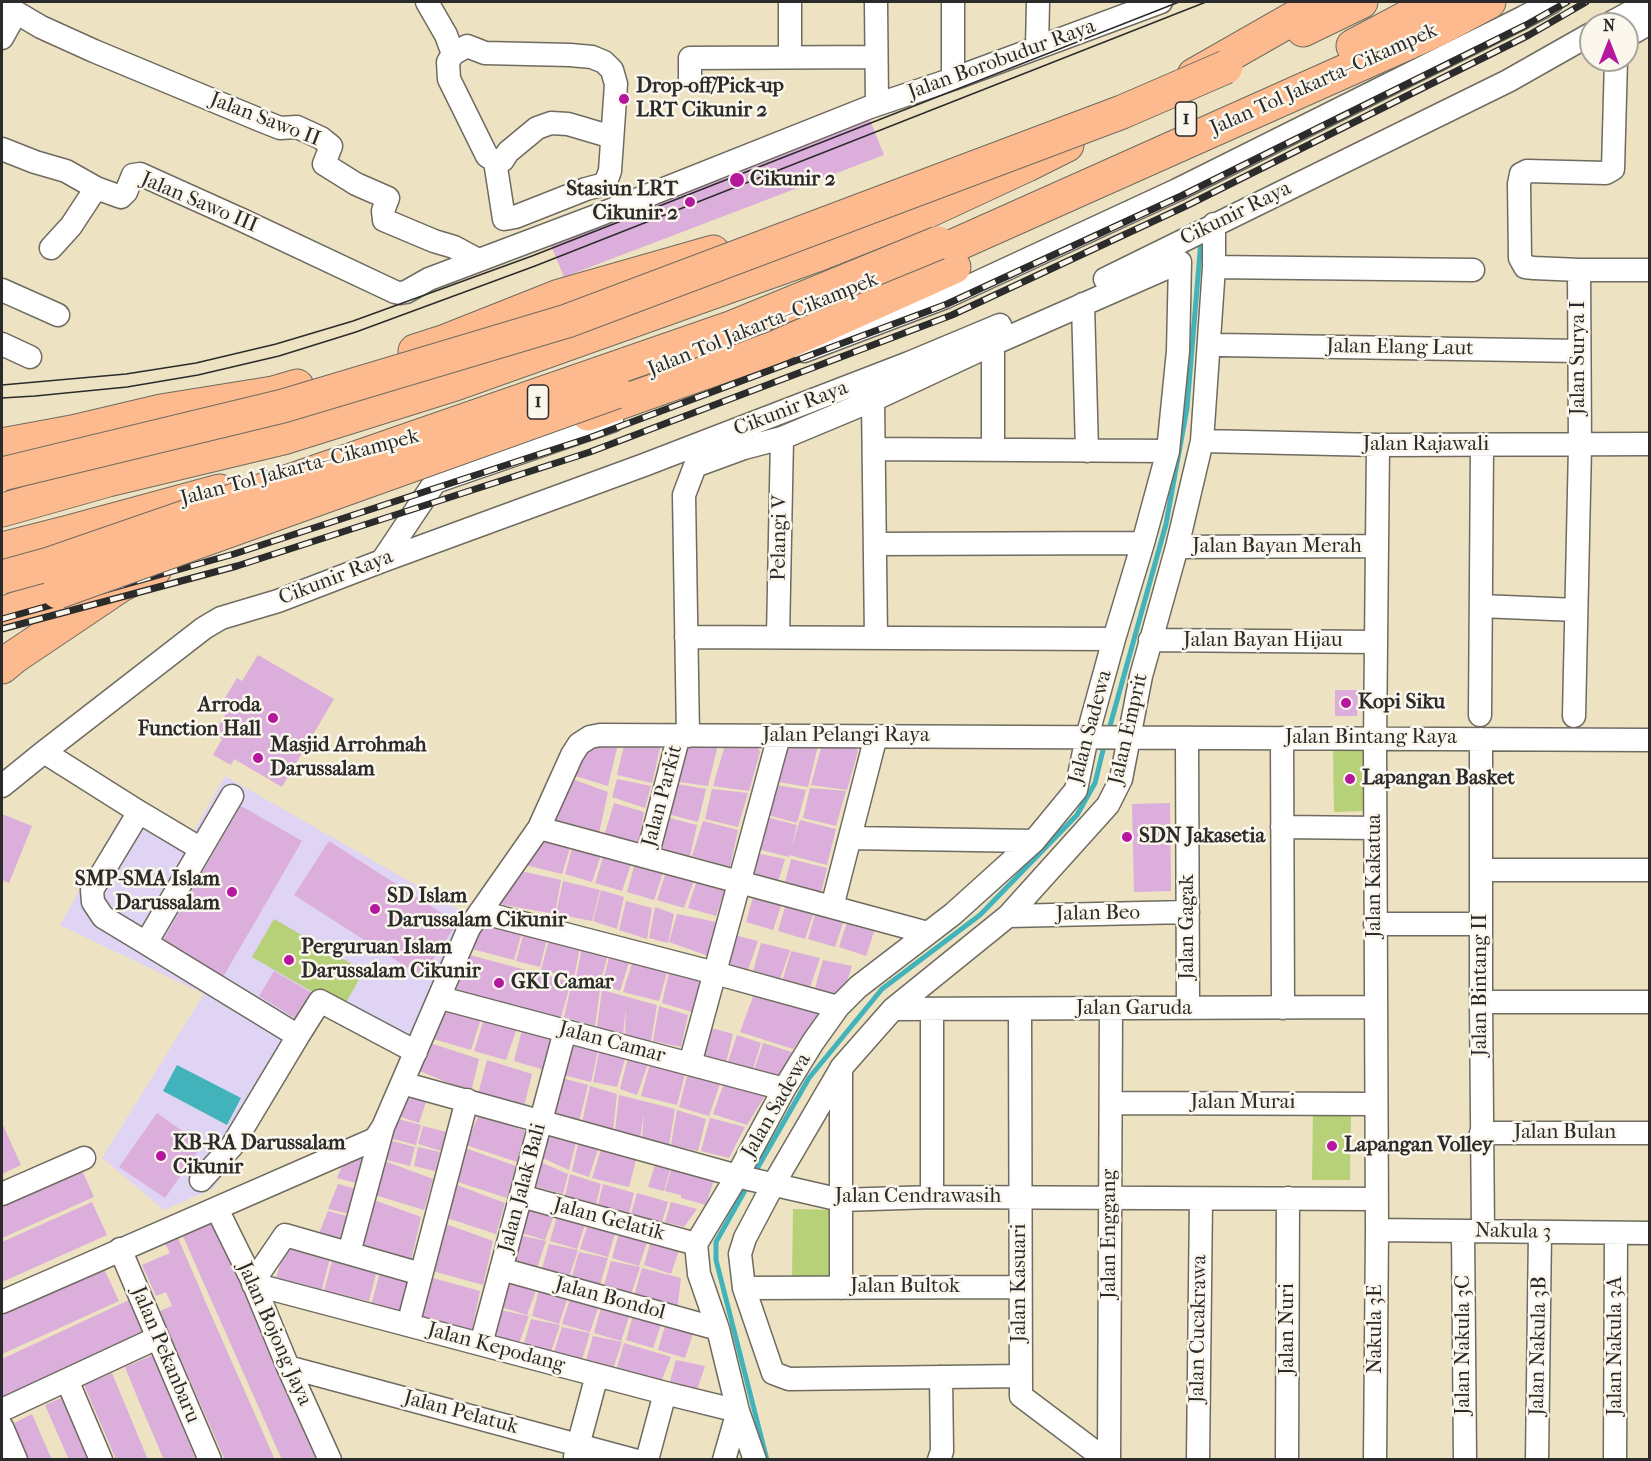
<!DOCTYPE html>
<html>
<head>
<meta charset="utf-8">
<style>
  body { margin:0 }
  #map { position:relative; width:1651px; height:1461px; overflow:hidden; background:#ede2c1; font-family:"IM FELL French Canon",serif }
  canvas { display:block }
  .frame { position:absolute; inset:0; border:3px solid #2b2b2b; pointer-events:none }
  .north { position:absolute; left:1579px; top:12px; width:60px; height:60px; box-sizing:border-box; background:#fbf7ec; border:2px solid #a8a59f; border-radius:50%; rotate:0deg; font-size:16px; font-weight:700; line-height:24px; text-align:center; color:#2b2b2b }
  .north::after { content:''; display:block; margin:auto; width:21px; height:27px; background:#b5179e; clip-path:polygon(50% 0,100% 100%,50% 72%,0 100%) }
</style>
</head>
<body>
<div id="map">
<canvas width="1651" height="1461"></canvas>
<div class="frame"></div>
<div class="north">N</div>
</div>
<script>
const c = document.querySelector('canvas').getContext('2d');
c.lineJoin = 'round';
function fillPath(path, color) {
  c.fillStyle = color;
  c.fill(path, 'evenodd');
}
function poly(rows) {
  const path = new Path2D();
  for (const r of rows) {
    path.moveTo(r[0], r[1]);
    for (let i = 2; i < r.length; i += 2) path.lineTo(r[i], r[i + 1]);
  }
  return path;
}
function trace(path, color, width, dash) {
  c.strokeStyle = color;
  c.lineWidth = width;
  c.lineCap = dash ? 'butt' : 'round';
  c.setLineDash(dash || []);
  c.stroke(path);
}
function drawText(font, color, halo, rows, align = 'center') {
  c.font = font + ' "IM FELL French Canon",serif';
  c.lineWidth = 5;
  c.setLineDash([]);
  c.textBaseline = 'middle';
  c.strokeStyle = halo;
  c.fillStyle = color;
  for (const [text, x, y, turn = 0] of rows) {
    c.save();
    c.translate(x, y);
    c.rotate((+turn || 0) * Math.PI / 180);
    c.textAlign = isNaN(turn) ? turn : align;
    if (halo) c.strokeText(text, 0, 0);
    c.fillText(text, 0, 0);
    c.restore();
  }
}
fillPath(poly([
  [225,776,465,913,407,1052,326,1005,214,1188,164,1210,102,1158,204,994,60,925,132,796,194,831]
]), '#e0d4f4');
fillPath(poly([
  [1366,746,1367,811,1334,812,1333,747],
  [274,919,364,971,342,1009,252,957],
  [1313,1112,1351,1112,1350,1180,1312,1180],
  [793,1209,832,1210,831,1280,792,1280]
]), '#b6d177');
fillPath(poly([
  [177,1065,241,1098,227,1125,163,1091]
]), '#43b3bb');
trace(poly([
  [1108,733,1166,524,1187,408,1201,240],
  [754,1174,809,1078,882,989,980,915,1077,815,1095,783,1105,742],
  [748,1185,716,1242,716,1260,767,1460]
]), '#43b3bb', 5);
fillPath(poly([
  [864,105,884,155,564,277,545,231],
  [258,655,334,699,282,787,234,759,231,765,213,755,222,739,214,734,233,702,225,698,237,678,242,681],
  [1335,690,1358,690,1357,716,1335,716],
  [625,741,658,741,660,748,652,783,617,775],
  [591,743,617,748,608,786,572,775],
  [681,743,718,745,708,786,672,781],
  [782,743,818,746,808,787,773,781],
  [854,743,858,751,847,790,811,785,822,744],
  [756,744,760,752,749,791,713,786,725,745],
  [572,779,608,792,599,833,549,820],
  [617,779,651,786,645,808,612,797],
  [671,783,706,789,698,822,664,813],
  [771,784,806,790,797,823,764,814],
  [810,788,846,791,836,826,803,818],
  [712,789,748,793,738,827,705,819],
  [614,803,644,812,638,846,604,836],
  [1170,803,1171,891,1134,892,1132,804],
  [241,806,302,841,223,977,162,942],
  [2,814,32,826,9,883,2,880],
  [662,816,697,825,690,856,652,847],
  [762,816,797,825,791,849,800,820,836,829,827,865,789,855,789,857,753,848],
  [703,821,738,830,730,867,692,856],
  [539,839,571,845,562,874,525,865],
  [329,841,457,923,422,977,294,895],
  [573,845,602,852,592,882,565,874],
  [751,852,785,859,778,882,746,870],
  [604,854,632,861,622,891,595,883],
  [791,859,827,868,821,893,785,882],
  [635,863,664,870,654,900,627,892],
  [521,871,561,880,555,914,499,904],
  [666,872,695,878,684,908,657,900],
  [697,880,726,887,716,916,688,908],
  [563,881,600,890,592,921,556,914],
  [601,890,624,897,617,929,593,921],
  [754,894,783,900,773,930,746,922],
  [626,901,652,908,647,939,619,930],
  [786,903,815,909,805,939,778,931],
  [655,907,674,914,668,943,649,938],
  [816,911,845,917,835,947,808,939],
  [677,914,721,923,711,957,669,942],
  [848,919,876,926,866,956,839,947],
  [477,921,522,932,514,960,468,948],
  [524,932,547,938,540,967,516,961],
  [730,934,758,941,748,970,721,963],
  [550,936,581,941,574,978,541,970],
  [583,943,609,951,600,983,576,978],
  [761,943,790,950,780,979,753,971],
  [791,951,820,958,810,987,783,979],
  [466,954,571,982,561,1017,533,1010,532,1012,456,991],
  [610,954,630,959,620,991,602,985],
  [633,960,668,969,659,1001,623,992],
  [823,960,852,966,842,996,815,988],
  [670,968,703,977,692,1012,662,1003],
  [274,971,319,997,303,1023,259,996],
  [572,982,600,990,595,1026,564,1017],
  [602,990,657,1005,651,1041,625,1036,626,1007,623,1035,597,1027],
  [754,994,818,1014,793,1049,740,1032],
  [443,1006,482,1015,471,1050,430,1038],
  [659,1006,688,1015,681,1047,653,1041],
  [485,1016,518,1025,506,1060,474,1051],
  [523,1026,555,1035,544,1070,514,1061],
  [708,1027,733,1034,726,1063,700,1057],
  [737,1035,761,1043,752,1072,727,1065],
  [568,1040,599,1046,591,1082,559,1074],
  [427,1042,479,1059,471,1092,417,1070],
  [763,1043,792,1052,777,1080,753,1073],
  [600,1047,626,1055,617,1087,593,1082],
  [628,1058,648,1064,637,1095,620,1089],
  [487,1060,532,1074,524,1107,478,1094],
  [650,1064,685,1074,677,1105,641,1096],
  [688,1073,721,1081,709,1116,679,1107],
  [562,1078,588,1085,579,1122,550,1113],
  [724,1083,766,1094,747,1125,713,1114],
  [590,1086,617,1094,613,1131,582,1122],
  [407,1089,428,1096,419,1123,398,1116],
  [619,1095,675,1109,669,1145,642,1140,644,1112,640,1139,615,1132],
  [677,1110,706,1119,698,1151,671,1145],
  [157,1113,202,1145,165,1198,119,1167],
  [479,1114,525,1131,517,1162,466,1145],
  [395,1118,421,1125,416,1145,389,1138],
  [710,1118,745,1127,729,1158,701,1151],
  [2,1123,21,1165,2,1174],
  [423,1126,450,1133,445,1152,418,1144],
  [545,1131,577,1138,569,1170,540,1157],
  [388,1140,415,1147,410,1166,383,1159],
  [579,1140,599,1146,589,1177,572,1171],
  [602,1146,637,1156,629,1187,592,1178],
  [418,1147,440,1152,435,1171,414,1166],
  [465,1148,516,1166,507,1198,455,1181],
  [347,1154,369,1160,360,1184,337,1178],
  [657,1159,672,1163,664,1191,648,1187],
  [382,1160,433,1179,424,1210,372,1194],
  [538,1161,568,1174,563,1194,530,1185],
  [673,1163,715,1176,706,1205,681,1198,681,1195,665,1191],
  [80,1166,94,1197,2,1238,2,1201],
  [570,1174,601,1184,596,1204,565,1196],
  [338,1184,360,1190,351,1214,328,1209],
  [454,1184,505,1203,496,1234,444,1217],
  [603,1184,634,1193,629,1213,598,1205],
  [637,1193,668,1202,662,1222,631,1214],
  [371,1199,421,1217,411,1261,357,1246],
  [92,1202,107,1235,2,1282,2,1242],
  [671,1202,697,1209,684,1227,665,1222],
  [527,1204,556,1210,545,1240,518,1232],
  [328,1211,350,1217,342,1241,318,1236],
  [558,1213,587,1219,577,1249,550,1241],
  [216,1219,322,1460,282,1460,182,1234],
  [589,1221,617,1227,608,1257,580,1249],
  [443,1223,493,1241,483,1285,429,1270],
  [620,1229,649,1236,639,1266,612,1258],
  [518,1235,546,1241,536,1271,509,1263],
  [652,1237,681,1244,671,1274,644,1265],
  [178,1238,209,1310,275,1460,225,1460,167,1328,160,1311,172,1306,166,1292,156,1296,142,1265,170,1253,165,1243],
  [287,1242,331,1254,322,1289,274,1285],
  [549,1244,578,1250,568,1280,541,1272],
  [579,1252,608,1258,599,1288,571,1280],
  [334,1254,378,1266,369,1301,324,1291],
  [611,1261,640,1267,630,1297,603,1289],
  [642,1268,681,1278,677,1312,634,1296],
  [104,1269,119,1301,2,1354,2,1315],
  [381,1269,408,1278,401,1314,371,1305],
  [429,1277,480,1291,472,1330,417,1316],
  [509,1279,538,1285,527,1315,501,1307],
  [540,1287,569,1294,559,1324,532,1316],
  [571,1296,600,1302,590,1332,562,1324],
  [129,1300,145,1333,2,1399,2,1359],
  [602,1304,631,1311,621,1341,594,1333],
  [500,1310,529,1316,518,1346,492,1338],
  [634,1312,663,1319,653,1348,626,1340],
  [531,1319,560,1325,550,1355,523,1347],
  [666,1322,695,1328,685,1358,658,1350],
  [562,1327,590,1333,581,1363,553,1355],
  [593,1336,622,1342,612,1372,585,1364],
  [624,1343,671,1357,659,1387,616,1371],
  [153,1355,175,1408,196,1460,164,1460,138,1399,125,1367],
  [676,1360,705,1366,695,1396,668,1388],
  [112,1373,129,1414,148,1460,116,1460,112,1450,84,1385],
  [66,1396,94,1460,69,1460,45,1405],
  [32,1414,52,1460,28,1460,12,1424]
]), '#dbaedc');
const minor = poly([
  [427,2,446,35,453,54],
  [790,2,790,57],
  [876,2,877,104],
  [2,4,41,27,94,51,260,120,280,128,297,127,321,138,331,146,324,164,356,184,388,198,383,211,384,220,434,241,454,247,478,260],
  [1609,24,1649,2],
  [1627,36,1650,23],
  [2,38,16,13],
  [1037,48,1038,2],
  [1616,60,1613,169,1606,173,1527,171,1521,174,1519,184,1520,258,1525,267,1534,268,1579,270,1650,270],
  [690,78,690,58,876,57],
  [953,79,953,2],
  [2,149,35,162,66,171,96,188,121,197,126,192,133,175,140,174,242,220,395,292,400,293,406,292,429,279,596,216,870,107,953,79,1161,2],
  [495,161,504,219,515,217,586,189,605,184,610,171,616,84,612,70,604,62,592,57,570,55,485,53,467,46,453,54,448,62,449,79,487,156,495,161,503,160,508,152,537,128,551,123,568,124,612,137],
  [51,248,71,226,96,188],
  [1214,267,1473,270],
  [1105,279,1508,81,1591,34],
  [2,290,58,315],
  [1083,304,1087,451],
  [2,344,30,357],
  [993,344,993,450],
  [1220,345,1579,351],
  [804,351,946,297,1177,190,1524,17,1552,2],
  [873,400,876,638],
  [1202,441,1378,445,1650,444],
  [874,449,1168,451],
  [875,544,1143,543],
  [1177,547,1377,546],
  [382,561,435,482,612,421],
  [1481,606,1576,610],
  [686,637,1114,639],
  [778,637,782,438],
  [1150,640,1376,642],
  [1480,715,1482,445],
  [1574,716,1580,447,1579,270],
  [688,736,684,495,695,466,744,448,782,438,873,400,993,344,1180,262,1178,351,1168,451,1143,543,1114,639,1087,737,1076,790,1034,841,953,914,858,987,838,1007,813,1042,784,1089,737,1176,696,1244,699,1274,718,1329,738,1411,755,1460],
  [1187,738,1188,1008],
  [1282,738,1283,1008],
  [1481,739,1481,1002,1483,1231],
  [44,752,139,812,201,849],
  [2,786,44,752,204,628,221,618,278,601,382,561,644,465,909,363,1000,325],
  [139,812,92,890,93,902,103,917,146,943],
  [1282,827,1375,828],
  [539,828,928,933],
  [850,838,1034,841],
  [647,857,679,735],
  [1481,870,1650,870],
  [832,907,876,736],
  [480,912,715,973,838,1007],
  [1008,916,1188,912],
  [1375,924,1481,924],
  [441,998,784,1089],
  [1481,1002,1650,1002],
  [893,1009,1375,1007],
  [932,1009,932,1197],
  [1020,1009,1021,1396,1106,1460],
  [298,1036,320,1001,416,1052],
  [690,1064,779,736],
  [839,1072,773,1185,745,1238,740,1254,744,1288,773,1373,789,1379,1021,1376],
  [402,1083,745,1178,841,1200,932,1197,1376,1199],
  [1111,1103,1375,1104],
  [1481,1133,1650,1133],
  [201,1180,232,1146,298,1036,146,943,232,796],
  [2,1194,84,1158],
  [521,1196,696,1244],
  [217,1209,253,1282,288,1367,330,1460],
  [1377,1230,1650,1233],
  [1463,1231,1465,1460],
  [120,1249,210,1460],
  [349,1253,383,1127],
  [501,1269,718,1329],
  [253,1282,285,1235,421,1274],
  [253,1284,665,1393,738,1411,724,1460],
  [744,1288,1020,1287],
  [841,1288,841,1068,893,1009,1008,916,1108,805,1121,779,1141,676,1177,547,1202,441,1214,267,1214,224],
  [2,1302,375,1139,383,1127,469,928,539,828,572,755,579,744,590,737,600,735,1650,740],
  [408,1325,467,1100],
  [481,1344,565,1031],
  [288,1367,634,1460],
  [67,1380,101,1460],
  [2,1410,157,1338],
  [2,1427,16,1460],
  [575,1457,597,1375],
  [647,1460,665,1393],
  [939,1460,942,1451,941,1377],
  [1109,1460,1111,1009],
  [1198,1460,1201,1199],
  [1287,1460,1288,1198],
  [1375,1460,1377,1230,1375,743,1378,445],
  [1537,1460,1540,1232],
  [1615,1460,1616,1233]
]);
const highway = poly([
  [1303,30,1361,2],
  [1353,46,1436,2],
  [1194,75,1322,2],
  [915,263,1437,30,1489,2],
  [415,351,443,342,559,296,713,252],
  [588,414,774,348,954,267],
  [2,445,72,432,161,411,273,393,297,386],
  [2,510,108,480,283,438,455,384,817,255,926,212,1027,165,1067,145],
  [2,549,69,532,220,491],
  [2,614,58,592],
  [2,667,14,657,121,585,155,569]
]);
trace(minor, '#6f6b60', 25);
trace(highway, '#6f6b60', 35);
trace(minor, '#fff', 22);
trace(highway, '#fcba8e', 33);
trace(poly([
  [2,385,126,374,196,363,276,344,353,321,532,256,1179,2],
  [2,398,35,396,127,387,198,375,279,356,356,332,535,266,1206,2]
]), '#2b2b2b', 1.5);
const rail = poly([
  [2,619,234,554,589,438,947,304,1181,196,1526,25,1567,2],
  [2,629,237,566,590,452,952,315,1186,206,1529,35,1586,2]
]);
trace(rail, '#2b2b2b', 7);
trace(rail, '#fbf7ec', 4.5, [14]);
const highwayBridge = poly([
  [2,474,283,406,567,321,1122,112,1226,67],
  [2,577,46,565,292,480,733,327,938,243],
  [58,592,616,392]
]);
trace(highwayBridge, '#6f6b60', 35, []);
trace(highwayBridge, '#fcba8e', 33);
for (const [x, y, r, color] of [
  [624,99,6,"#b5179e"],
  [737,180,8,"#b5179e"],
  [690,202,6,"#b5179e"],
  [1346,703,6,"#b5179e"],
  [273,718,6,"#b5179e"],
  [258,758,6,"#b5179e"],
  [1350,779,6,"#b5179e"],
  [1127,837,6,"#b5179e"],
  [232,892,6,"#b5179e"],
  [375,909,6,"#b5179e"],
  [289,960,6,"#b5179e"],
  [499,983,6,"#b5179e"],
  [1332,1146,6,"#b5179e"],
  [161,1156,6,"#b5179e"]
]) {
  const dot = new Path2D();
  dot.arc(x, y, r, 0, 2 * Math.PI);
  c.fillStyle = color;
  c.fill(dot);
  trace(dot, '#fbf7ec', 2);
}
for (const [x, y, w] of [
  [1186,119,21],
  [538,402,21]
]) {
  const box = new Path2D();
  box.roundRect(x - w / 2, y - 17, w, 34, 4.5);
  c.fillStyle = '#fbf7ec';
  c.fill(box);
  trace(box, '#2b2b2b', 1.5);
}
drawText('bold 20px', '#2b2b2b', null, [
  ["1",1186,119],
  ["1",538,402]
]);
drawText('21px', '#2b2b2b', '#fbf7ec', [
  ["Jalan Borobudur Raya",1002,60,-20],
  ["Jalan Tol Jakarta–Cikampek",1324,80,-24],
  ["Jalan Sawo II",265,120,21],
  ["Jalan Sawo III",199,203,23],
  ["Cikunir Raya",1236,214,-26],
  ["Jalan Tol Jakarta–Cikampek",763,325,-22],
  ["Jalan Elang Laut",1400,348,1],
  ["Jalan Surya I",1579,358,-90],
  ["Cikunir Raya",791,409,-21],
  ["Jalan Rajawali",1426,445],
  ["Jalan Tol Jakarta–Cikampek",300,468,-15],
  ["Pelangi V",780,538,-89],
  ["Jalan Bayan Merah",1277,547],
  ["Cikunir Raya",336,578,-21],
  ["Jalan Bayan Hijau",1263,641],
  ["Jalan Sadewa",1091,727,-75],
  ["Jalan Emprit",1129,729,-77],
  ["Jalan Pelangi Raya",846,736],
  ["Jalan Bintang Raya",1371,738],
  ["Jalan Parkit",663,796,-75],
  ["Jalan Kakatua",1375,876,-90],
  ["Jalan Beo",1098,914,-1],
  ["Jalan Gagak",1188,927,-90],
  ["Jalan Bintang II",1481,985,-90],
  ["Jalan Garuda",1134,1009],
  ["Jalan Camar",612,1043,15],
  ["Jalan Murai",1243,1103],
  ["Jalan Sadewa",777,1106,-60],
  ["Jalan Bulan",1565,1133],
  ["Jalan Jalak Bali",523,1188,-75],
  ["Jalan Cendrawasih",918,1197],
  ["Jalan Gelatik",609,1220,15],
  ["Nakula 3",1513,1232,1],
  ["Jalan Enggang",1110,1234,-90],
  ["Jalan Kasuari",1020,1283,-90],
  ["Jalan Bultok",905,1287],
  ["Jalan Bondol",610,1299,15],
  ["Jalan Cucakrawa",1199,1329,-89],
  ["Jalan Nuri",1288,1329,-90],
  ["Nakula 3E",1376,1329,-90],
  ["Jalan Bojong Jaya",274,1334,66],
  ["Jalan Nakula 3C",1464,1345,-90],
  ["Jalan Nakula 3B",1539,1346,-89],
  ["Jalan Nakula 3A",1616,1346,-90],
  ["Jalan Kepodang",496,1348,15],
  ["Jalan Pekanbaru",165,1355,67],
  ["Jalan Pelatuk",461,1413,15]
]);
drawText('bold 21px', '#2b2b2b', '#fbf7ec', [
  ["Drop-off/Pick-up",636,87],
  ["LRT Cikunir 2",636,111],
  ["Cikunir 2",750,180],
  ["Stasiun LRT",678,190,"right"],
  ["Cikunir 2",678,214,"right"],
  ["Kopi Siku",1358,703],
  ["Arroda",261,706,"right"],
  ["Function Hall",261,730,"right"],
  ["Masjid Arrohmah",270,746],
  ["Darussalam",270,770],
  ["Lapangan Basket",1362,779],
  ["SDN Jakasetia",1139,837],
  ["SMP-SMA Islam",220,880,"right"],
  ["Darussalam",220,904,"right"],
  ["SD Islam",387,897],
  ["Darussalam Cikunir",387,921],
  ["Perguruan Islam",301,948],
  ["Darussalam Cikunir",301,972],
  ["GKI Camar",511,983],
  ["KB-RA Darussalam",173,1144],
  ["Cikunir",173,1168],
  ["Lapangan Volley",1344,1146]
], 'left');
</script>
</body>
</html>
